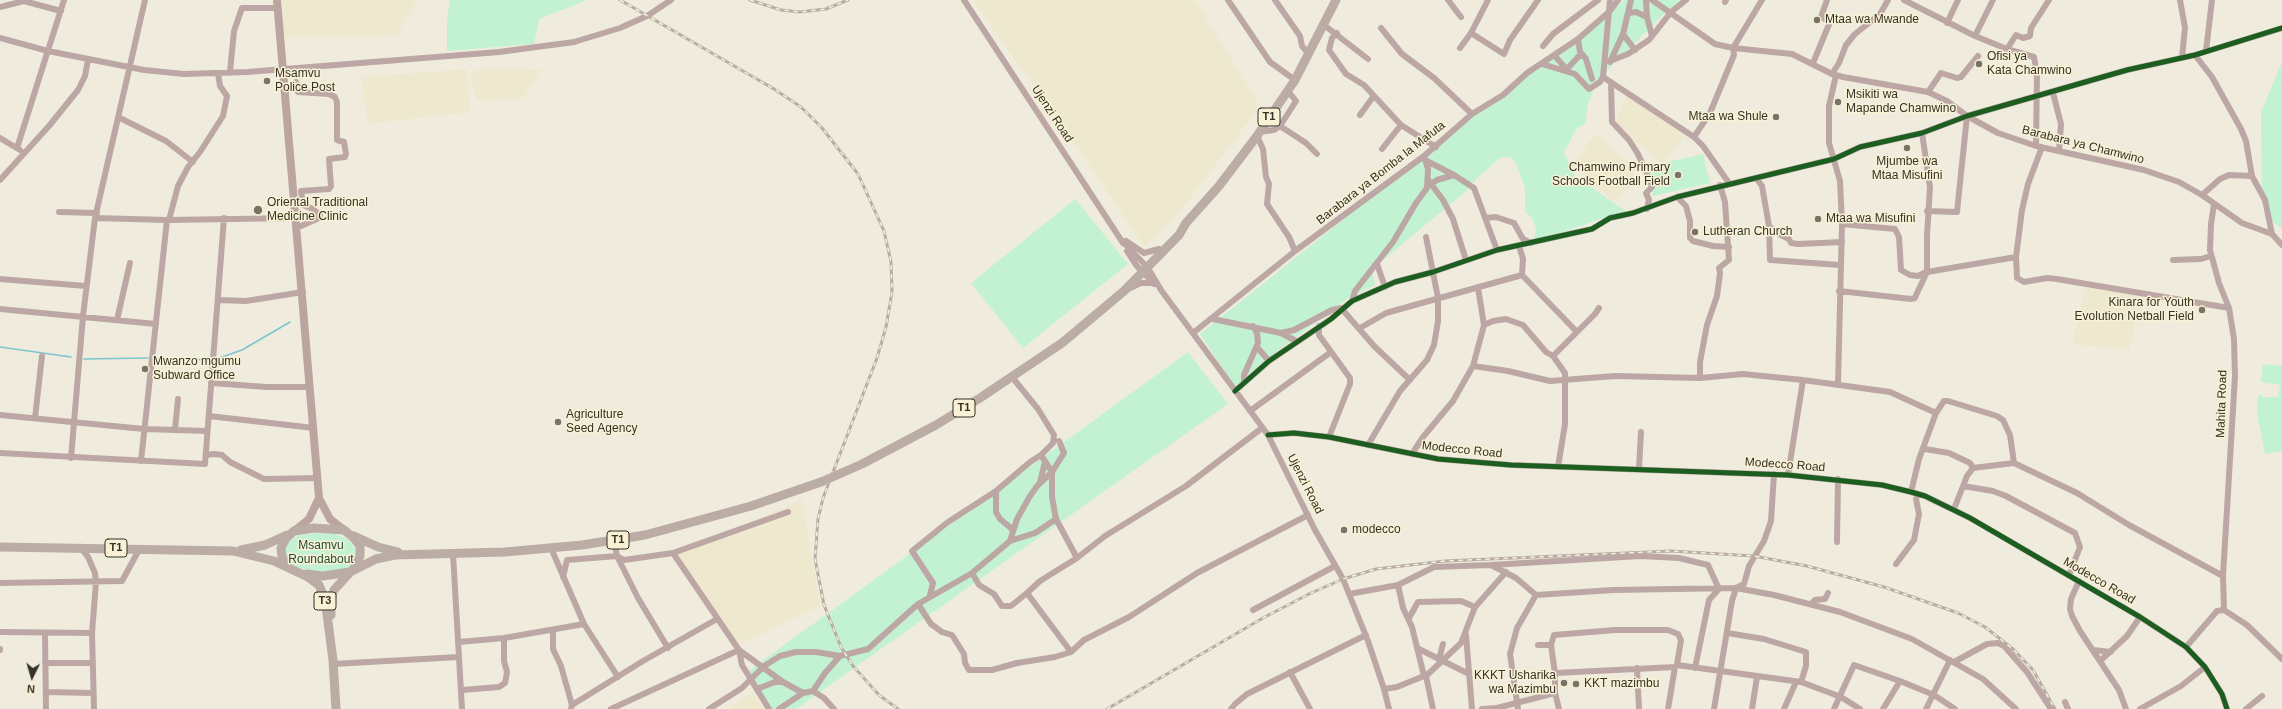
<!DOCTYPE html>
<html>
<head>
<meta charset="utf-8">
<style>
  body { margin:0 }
  #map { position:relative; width:2282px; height:709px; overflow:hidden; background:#f0ecdd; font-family:Helvetica,sans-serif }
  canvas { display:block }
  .north { position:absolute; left:12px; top:657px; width:40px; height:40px; -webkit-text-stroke:3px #f8f1d5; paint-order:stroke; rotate:185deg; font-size:11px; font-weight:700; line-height:16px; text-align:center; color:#353227 }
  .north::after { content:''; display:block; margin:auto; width:14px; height:18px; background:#353227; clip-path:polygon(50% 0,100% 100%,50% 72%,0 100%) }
</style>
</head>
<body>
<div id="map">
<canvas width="2282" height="709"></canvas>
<div class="north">N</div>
</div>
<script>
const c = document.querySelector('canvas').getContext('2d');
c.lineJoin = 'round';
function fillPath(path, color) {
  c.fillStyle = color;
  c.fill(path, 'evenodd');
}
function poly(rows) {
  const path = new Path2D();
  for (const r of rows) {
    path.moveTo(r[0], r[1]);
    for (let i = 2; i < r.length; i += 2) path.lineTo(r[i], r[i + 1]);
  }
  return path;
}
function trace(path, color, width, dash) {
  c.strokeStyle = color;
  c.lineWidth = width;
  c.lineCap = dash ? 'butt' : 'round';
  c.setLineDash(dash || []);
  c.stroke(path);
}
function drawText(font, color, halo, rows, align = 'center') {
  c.font = font + ' Helvetica,sans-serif';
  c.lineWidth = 3;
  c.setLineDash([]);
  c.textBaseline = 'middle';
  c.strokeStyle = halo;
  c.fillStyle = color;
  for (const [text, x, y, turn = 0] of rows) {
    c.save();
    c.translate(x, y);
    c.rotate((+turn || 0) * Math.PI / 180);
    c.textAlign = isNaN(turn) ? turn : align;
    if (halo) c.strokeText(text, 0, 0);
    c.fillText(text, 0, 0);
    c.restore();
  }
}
fillPath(poly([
  [282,0,417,0,397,36,283,37],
  [972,0,1195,0,1260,106,1185,205,1144,247,1083,155],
  [500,68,505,69,541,70,523,98,478,101,469,79,476,70],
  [467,69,470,112,367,124,362,77],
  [1628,94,1687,133,1663,165,1614,124],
  [1595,134,1636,167,1630,186,1614,201,1572,165],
  [2086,287,2142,295,2129,350,2072,344],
  [802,500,820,606,739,645,676,553],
  [753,693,764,709,726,709]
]), '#eee8ce');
fillPath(poly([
  [450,0,583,0,585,1,539,19,534,44,447,51,447,20],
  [1624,0,1647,0,1665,13,1599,79,1588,103,1585,124,1577,128,1564,152,1575,176,1627,212,1606,217,1549,237,1534,239,1536,229,1532,218,1525,212,1525,188,1516,164,1512,158,1501,157,1477,178,1464,193,1372,269,1375,285,1347,299,1263,362,1235,387,1200,334,1474,115,1585,34],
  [1653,0,1680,0,1668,11],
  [2281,64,2282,64,2282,229,2268,218,2262,201,2261,137,2261,112],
  [1703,154,1710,183,1653,196,1646,167],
  [1075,199,1128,264,1023,348,971,283],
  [1188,352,1228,404,796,709,772,709,747,672],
  [2263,364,2282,366,2282,451,2265,454,2257,414,2258,396,2261,394,2262,397,2278,397,2280,385,2261,382],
  [317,533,335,534,349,540,357,552,355,562,347,569,316,572,292,566,284,552,287,543,299,535]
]), '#c3f2d2');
trace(poly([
  [0,347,71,357],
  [158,358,211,360],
  [84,359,148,358],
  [216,359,242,350,290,322]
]), '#7ac5d0', 1.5);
trace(poly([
  [964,0,1123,243],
  [1228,0,1270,62,1295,80],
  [1275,0,1300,36,1302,46,1309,54],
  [1448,0,1461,17],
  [1646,0,1647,17,1652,36],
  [1652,0,1715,44,1733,48,1792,54,1832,74,1843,77,1928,92,1947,101,1967,116,1998,133,2036,146,2144,170,2179,182,2202,195,2242,223,2272,234,2282,245],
  [1904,0,1975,36,2007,49,2034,57,2037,73,2036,146],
  [2180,0,2185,28,2182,57],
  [1725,2,1726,0],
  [0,7,24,1,61,11],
  [1629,13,1636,12,1647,17],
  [1947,23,1958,0],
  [1324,25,1368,59],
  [1381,28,1402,54,1434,78,1472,114],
  [1337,33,1332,38,1329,50,1346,74,1364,85,1401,125,1436,147],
  [1471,33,1504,54,1510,40,1538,0],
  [1623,34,1635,50],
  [1975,36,1993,0],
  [0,38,48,51,144,70,184,74,247,72,499,52,574,42,620,28,647,16,671,0],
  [1578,39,1580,52,1586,59,1592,79],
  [1543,46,1553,34,1598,0],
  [1460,48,1471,33,1488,0],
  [2007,49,2016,35,2023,38,2030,36,2031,28,2049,0],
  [2206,51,2212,0],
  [1554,55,1568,71],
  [2195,55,2212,77,2241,129,2246,141,2252,176,2265,200,2272,234],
  [1610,61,1628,54,1649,40,1671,12,1686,0],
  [1610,62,1623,34,1631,0],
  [1813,63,1830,22,1821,17,1827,0],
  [1542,64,1575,74,1589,89,1600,82,1603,77,1610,0],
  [1567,69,1578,57,1583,55],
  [230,72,234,31,242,8,278,8],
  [1832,74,1839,63,1846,45,1855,34,1880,14,1888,0],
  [1836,75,1829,106,1829,143,1840,181,1842,224,1838,384],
  [1603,77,1694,137,1703,146,1729,183],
  [296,82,298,92,329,94,335,97,337,102,337,140,344,142,346,154,345,157,329,159,331,186,329,189,301,191,303,205,313,209,320,215,319,218,301,226],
  [1611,82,1612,122,1629,140,1638,154,1651,183,1652,187,1646,193,1649,200,1647,209],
  [1928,92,1941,73,1957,78,1961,77,1978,56],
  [2053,93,2061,124,2059,151],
  [1360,115,1373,97],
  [118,117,166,141,193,162],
  [1280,126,1306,143,1317,154],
  [1259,132,1274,130,1280,126,1296,101,1288,91],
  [1257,136,1263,149,1266,177,1269,184,1267,204,1289,237,1295,251],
  [1694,137,1710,113,1734,55,1733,48,1762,0],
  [0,138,20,150],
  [2042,147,2028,184,2022,210,2016,257,2017,278,2024,282,2047,278,2057,279,2229,308],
  [17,148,64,0],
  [1382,149,1401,125],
  [1427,161,1454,175,1474,188,1497,250],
  [1756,178,1762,186,1769,226,1779,234,1789,239,1791,243,1798,244,1842,242],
  [0,180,49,126,78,90,85,76,88,60],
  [1429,181,1443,200,1453,219,1466,260],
  [1431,184,1437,180,1454,175],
  [2202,195,2220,179,2229,175,2252,176],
  [1677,197,1686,206,1690,221,1690,238,1693,241,1713,246,1729,247],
  [2214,204,2211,224,2210,250,2219,283,2229,308,2234,339,2235,376,2223,576,2224,610],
  [1927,211,1957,212,1967,116],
  [59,212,97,213],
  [95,218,167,220,297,218],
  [1485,218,1496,217,1514,223,1523,239,1531,243],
  [169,220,178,186,188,167,200,152,223,116,227,96,220,86,218,73],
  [1842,224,1895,229,1899,237,1901,270,1910,275,1918,276,1926,272],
  [1769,226,1770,260,1840,265],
  [1122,241,1148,268,1161,290,1268,435,1315,530,1343,579,1368,641,1384,689,1389,709],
  [1126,241,1144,253,1159,249],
  [1519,246,1523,259,1522,275],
  [1127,251,1136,265,1154,284],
  [2173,260,2201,259,2211,256],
  [1377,264,1385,287],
  [1927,272,2016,257],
  [0,279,86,286],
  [1478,288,1484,325],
  [1128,289,1141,283,1153,283],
  [1839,291,1911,299,1915,298,1917,293,1927,272,1927,236,1930,187,1922,133],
  [218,300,246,301,303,292],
  [1352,301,1355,291,1393,242,1416,203,1427,188,1428,169,1424,156],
  [0,309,156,324],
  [1213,319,1281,333,1296,341],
  [117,320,130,263],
  [1319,326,1319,335,1350,378,1350,384,1329,437],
  [1360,328,1386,313,1522,275,1577,332,1553,356],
  [1577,332,1595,314,1599,308],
  [1193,333,1295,251,1424,156,1472,114,1503,95,1527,73,1578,39,1610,11,1618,0],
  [1281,333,1294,330,1332,310,1341,308,1374,346,1410,380],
  [1257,347,1269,361],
  [1473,366,1508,371,1550,381,1615,376,1700,378,1743,374,1803,380,1890,392,1936,413,1944,401,1948,401,1997,416,2003,420,2010,435,2014,463],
  [1012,377,1038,409,1054,435,1053,443,1041,455,1052,472,1052,497,1056,519,1077,558],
  [1700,378,1700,362,1707,325,1717,296,1720,273,1719,268,1729,260,1725,202,1720,185],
  [1244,382,1244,375,1258,343,1257,333,1253,326],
  [211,383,267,387,310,387],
  [1235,391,1269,361,1331,319,1352,301,1395,282,1433,272,1497,250,1592,229,1610,218,1633,213,1677,197,1834,159,1860,147,1922,133,1967,116,2127,70,2195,55,2282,28],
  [1250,411,1331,352],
  [0,415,144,429,207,431],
  [209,416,314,428],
  [35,418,42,356],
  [175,430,178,399],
  [1268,435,1294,433,1329,437,1438,459,1511,465,1788,475,1882,485,1911,492,1925,496,1970,518,2140,617,2186,647,2205,667,2222,694,2227,709],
  [1368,445,1400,391,1427,360,1434,345,1438,321,1438,298,1426,237],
  [1925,449,1949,453,1970,463,1973,468],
  [0,453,205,464,224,218],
  [1412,454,1423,437,1453,401,1473,366,1484,325,1493,321,1506,319,1523,325,1546,352,1553,356,1565,373,1565,424,1558,467],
  [206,455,214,454,222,455,230,462,264,479,318,478],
  [71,458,83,316,95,218,145,0],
  [141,461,167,220],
  [1639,469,1641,432],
  [1788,475,1803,380],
  [1040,482,1045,462],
  [1963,486,1993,491,2006,496,2075,533,2080,547,2069,575],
  [996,491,996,512,1000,519,1012,529],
  [1911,492,1919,459,1936,413],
  [1954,509,1967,476,1973,468,2014,463,2077,493,2129,525,2223,576],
  [614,541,617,556,624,560,673,553,739,650,742,665,769,709],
  [1010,541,1017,519,1030,496,1038,485,1052,472,1064,453,1059,441],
  [1837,542,1838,479],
  [80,547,88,557,95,573,96,582,92,633,94,709],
  [551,548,584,624,618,677],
  [673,553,788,512],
  [453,554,462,709],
  [1896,564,1914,540,1919,514,1916,499,1918,494],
  [1491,565,1640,556,1679,558,1708,565,1719,589,1709,600,1695,668],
  [972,573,979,585,994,594,1002,606,1011,606,1027,593],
  [563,577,567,560,617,556,638,598,668,648],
  [2079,581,2071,599,2070,609,2072,616,2080,631,2119,690,2126,709],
  [0,583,122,581,140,548],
  [1398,585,1403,608,1412,627,1424,676,1426,676],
  [1349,594,1398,585,1434,567,1491,565,1516,578,1536,595],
  [930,595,933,583,912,551,948,522,996,491,1030,462,1041,455],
  [918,604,931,624,942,632,952,635,964,654,965,663,969,670,992,670,1017,663,1055,657,1071,652,1084,640,1129,617,1197,573,1308,515],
  [1811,604,1815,600,1825,599,1828,593],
  [1253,610,1335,566],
  [1409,618,1418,602,1461,601,1475,607],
  [553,630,553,649,561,666,572,705,571,709],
  [0,632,92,633],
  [1727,633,1764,639,1806,652,1806,666,1801,682],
  [45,634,46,709],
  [1466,635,1472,709],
  [459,642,504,638,584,624],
  [1538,645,1551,645],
  [2186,647,2217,611,2224,610,2247,625,2282,659],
  [1417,648,1469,674],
  [0,649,0,650],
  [2093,650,2111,652],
  [1071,652,1027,593,1040,581,1077,558,1105,536,1186,486,1262,428],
  [1439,659,1443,644],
  [2100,661,2127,636,2140,617],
  [1954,662,1987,644,1998,643,2004,646,2027,672,2051,709],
  [45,663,92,663],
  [333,664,459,657],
  [1637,668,1639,709],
  [1290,672,1310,709],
  [1555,673,1675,667,1677,665,1801,682,1841,697,1860,709],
  [757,689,775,682,783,682],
  [1384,689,1397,687,1424,676],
  [462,690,499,687,505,683,507,672,504,661,504,638],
  [813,691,824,698,834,709],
  [46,692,93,693],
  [2065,702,2068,709],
  [572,705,643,661,717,619],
  [611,709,739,650,783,682,803,693],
  [709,709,742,688,764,666,780,656,796,652,816,652,840,656],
  [779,709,803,693,813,691,825,673,840,656,868,649,918,604,972,573,1010,541,1035,533,1056,519],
  [1231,709,1235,704,1247,694,1366,635],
  [1433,709,1426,676,1461,643,1475,607,1506,572],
  [1482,709,1497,708,1555,693],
  [1518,709,1510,654,1517,628,1536,595,1613,590,1736,588,1774,595,1840,612,1912,639,1983,679,2016,709],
  [1559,709,1555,693,1555,673,1551,645,1554,635,1615,630,1668,630,1678,634,1681,640,1677,665],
  [1668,709,1675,667],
  [1714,709,1732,601,1736,588,1744,584,1749,566,1764,541,1771,521,1774,474],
  [1752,709,1757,677],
  [1784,709,1796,682],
  [1834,709,1854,665,1900,681,1934,695,1955,709],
  [1883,709,1900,681],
  [1926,709,1950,660],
  [2140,709,2181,686,2205,667],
  [2246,709,2262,696]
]), '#bca7a5', 6);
trace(poly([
  [277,0,319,498,330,519,344,530],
  [294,531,309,519,319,498]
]), '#baa5a1', 8);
trace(poly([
  [837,475,862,464,936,425,980,398,1062,343,1124,291,1179,235,1186,223,1219,186,1257,136,1295,80,1336,0],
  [354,536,378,547,398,552],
  [0,547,233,551,274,561,308,577,319,585,325,599,333,660,336,709],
  [241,550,265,545,287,535],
  [289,568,282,557,281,548,286,538,294,531,314,528,344,530,354,538,360,546,360,556,355,567,334,590,331,598,331,615],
  [352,571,376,559,395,555,505,552,582,545,645,535,751,506,821,482],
  [306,574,323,576,350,572]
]), '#bcaca6', 9);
const rail = poly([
  [620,0,774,89,801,107,822,128,858,174,884,231,891,262,892,292,886,327,877,358,823,498,818,519,815,559,824,605,841,647,853,666,879,695,898,709],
  [750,0,781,10,800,12,826,9,848,0],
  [1107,709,1263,618,1309,594,1343,579,1376,569,1445,561,1671,551,1754,556,1807,566,1884,587,1958,613,1985,627,2013,649,2033,670,2055,709]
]);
trace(rail, '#b7aca6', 3);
trace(rail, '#f8f1d5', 1.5, [4.5]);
trace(poly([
  [821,482,837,475]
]), '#bcaca6', 9);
trace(poly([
  [1235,391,1269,361,1331,319,1352,301,1395,282,1433,272,1497,250,1592,229,1610,218,1633,213,1677,197,1834,159,1860,147,1922,133,1967,116,2127,70,2195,55,2282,28],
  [1268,435,1294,433,1329,437,1438,459,1511,465,1788,475,1882,485,1911,492,1925,496,1970,518,2140,617,2186,647,2205,667,2222,694,2227,709]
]), '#1b5e20', 5);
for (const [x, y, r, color] of [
  [1817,20,4,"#767367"],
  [1979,64,4,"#767367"],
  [267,81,4,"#767367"],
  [1838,102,4,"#767367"],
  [1776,117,4,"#767367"],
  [1907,148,4,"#767367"],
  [1678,175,4,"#767367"],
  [258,210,5,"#767367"],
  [1818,219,4,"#767367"],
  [1695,232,4,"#767367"],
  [2202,310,4,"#767367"],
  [145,369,4,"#767367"],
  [558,422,4,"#767367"],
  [1344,530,4,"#767367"],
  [1564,683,4,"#767367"],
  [1576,684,4,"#767367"]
]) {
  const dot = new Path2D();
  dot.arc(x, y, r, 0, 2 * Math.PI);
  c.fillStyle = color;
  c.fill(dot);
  trace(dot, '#f8f1d5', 1.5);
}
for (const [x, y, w] of [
  [1269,117,22],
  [964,408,22],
  [618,540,22],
  [116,548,22],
  [325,601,22]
]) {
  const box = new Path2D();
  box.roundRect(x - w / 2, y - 9, w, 18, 3);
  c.fillStyle = '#f8f1d5';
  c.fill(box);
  trace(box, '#353227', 1);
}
drawText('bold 11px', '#353227', null, [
  ["T1",1269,117],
  ["T1",964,408],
  ["T1",618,540],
  ["T1",116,548],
  ["T3",325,601]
]);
drawText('12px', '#353227', '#f8f1d5', [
  ["Mtaa wa Mwande",1825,20],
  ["Ofisi ya",1987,57],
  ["Kata Chamwino",1987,71],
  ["Msamvu",275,74],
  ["Police Post",275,88],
  ["Msikiti wa",1846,95],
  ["Mapande Chamwino",1846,109],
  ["Mtaa wa Shule",1768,117,"right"],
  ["Mjumbe wa",1907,162,"center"],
  ["Mtaa Misufini",1907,176,"center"],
  ["Chamwino Primary",1670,168,"right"],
  ["Schools Football Field",1670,182,"right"],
  ["Oriental Traditional",267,203],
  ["Medicine Clinic",267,217],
  ["Mtaa wa Misufini",1826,219],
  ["Lutheran Church",1703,232],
  ["Kinara for Youth",2194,303,"right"],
  ["Evolution Netball Field",2194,317,"right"],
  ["Mwanzo mgumu",153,362],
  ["Subward Office",153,376],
  ["Agriculture",566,415],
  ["Seed Agency",566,429],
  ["modecco",1352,530],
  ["KKKT Usharika",1556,676,"right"],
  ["wa Mazimbu",1556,690,"right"],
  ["KKT mazimbu",1584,684]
], 'left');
drawText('12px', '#353227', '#f8f1d5', [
  ["Ujenzi Road",1052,114,57],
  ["Barabara ya Chamwino",2083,145,14],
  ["Barabara ya Bomba la Mafuta",1381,173,-38],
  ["Mahita Road",2222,404,-88],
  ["Modecco Road",1462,450,6],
  ["Modecco Road",1785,465,4],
  ["Ujenzi Road",1305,484,63],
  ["Modecco Road",2099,581,30]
]);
drawText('12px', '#1f4c37', '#f8f1d5', [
  ["Msamvu",321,546],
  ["Roundabout",321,560]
]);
</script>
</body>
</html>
